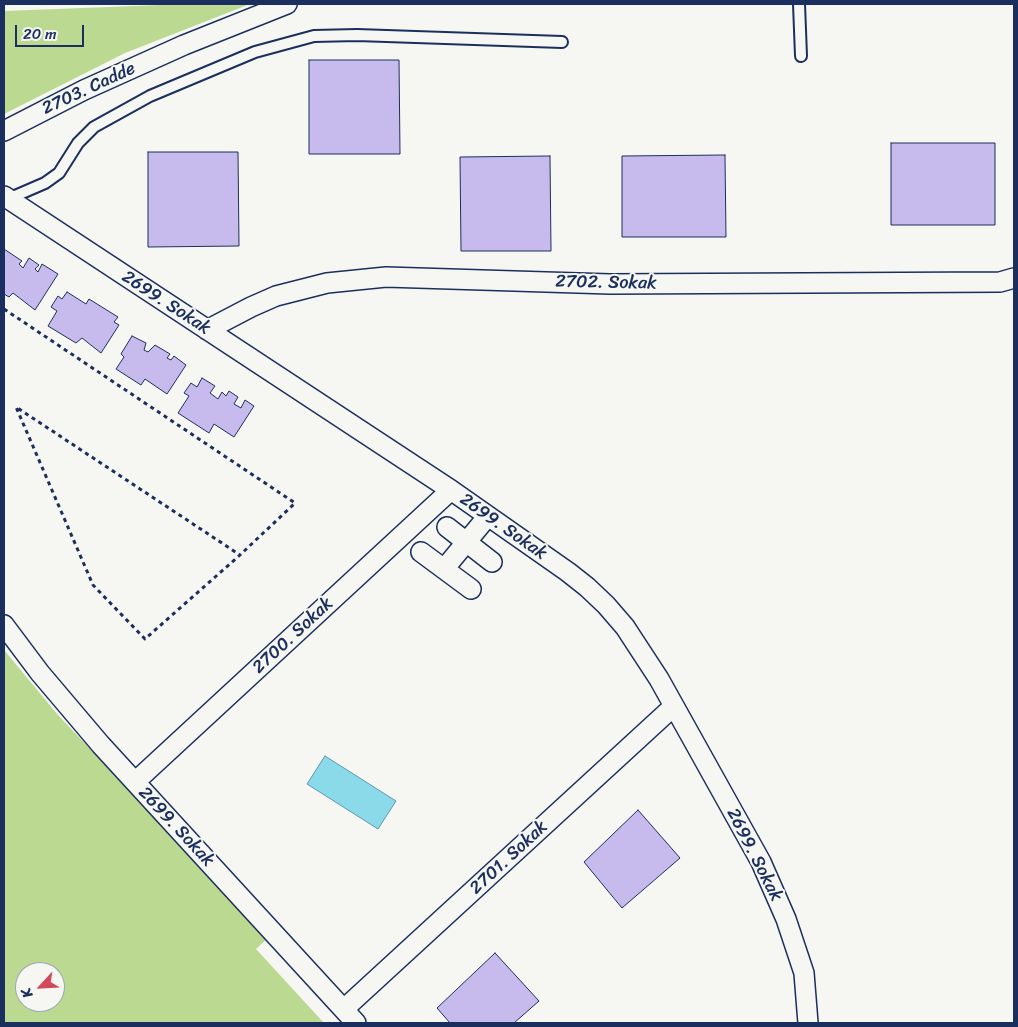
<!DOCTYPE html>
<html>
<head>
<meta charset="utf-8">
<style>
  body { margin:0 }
  #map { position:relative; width:1018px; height:1027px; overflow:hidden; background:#f6f6f2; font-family:Sriracha,sans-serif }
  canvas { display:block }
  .frame { position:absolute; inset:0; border:5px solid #1b2f5e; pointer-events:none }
  .north { position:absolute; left:15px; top:962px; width:50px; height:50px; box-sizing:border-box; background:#f6f6f2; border:1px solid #9ea6b7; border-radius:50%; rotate:245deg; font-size:14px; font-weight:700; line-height:20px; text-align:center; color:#1b2f5e }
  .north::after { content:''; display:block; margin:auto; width:18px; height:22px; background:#d1495b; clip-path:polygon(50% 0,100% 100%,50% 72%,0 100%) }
  .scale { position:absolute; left:15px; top:25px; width:69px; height:22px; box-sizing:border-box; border:2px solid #1b2f5e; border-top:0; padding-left:6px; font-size:15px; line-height:18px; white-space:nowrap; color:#1b2f5e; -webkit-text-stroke:4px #f6f6f2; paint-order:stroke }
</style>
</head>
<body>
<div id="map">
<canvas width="1018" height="1027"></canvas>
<div class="frame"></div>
<div class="north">K</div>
<div class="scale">20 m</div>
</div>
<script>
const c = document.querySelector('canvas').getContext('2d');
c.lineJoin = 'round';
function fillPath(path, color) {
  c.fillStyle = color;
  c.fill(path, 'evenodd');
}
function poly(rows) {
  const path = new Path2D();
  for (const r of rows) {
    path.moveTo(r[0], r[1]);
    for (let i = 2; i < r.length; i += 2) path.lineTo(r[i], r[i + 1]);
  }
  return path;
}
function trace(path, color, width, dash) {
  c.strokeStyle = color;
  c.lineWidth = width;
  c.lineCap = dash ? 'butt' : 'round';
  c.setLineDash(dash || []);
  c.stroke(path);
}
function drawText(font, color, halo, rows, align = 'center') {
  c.font = font + ' Sriracha,sans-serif';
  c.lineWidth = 4;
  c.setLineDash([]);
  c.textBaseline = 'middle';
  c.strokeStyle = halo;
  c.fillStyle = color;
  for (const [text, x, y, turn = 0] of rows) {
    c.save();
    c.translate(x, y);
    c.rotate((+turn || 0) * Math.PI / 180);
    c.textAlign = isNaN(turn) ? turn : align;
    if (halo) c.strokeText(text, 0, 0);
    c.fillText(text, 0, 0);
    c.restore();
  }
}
fillPath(poly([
  [188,4,250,4,125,53,4,114,4,11],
  [4,650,58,715,269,937,256,949,324,1023,4,1023],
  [25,972,55,972,55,1002,25,1002]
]), '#bcd991');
const water = poly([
  [325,756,396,801,378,829,307,784,325,756]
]);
fillPath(water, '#8bdaea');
trace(water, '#5e96b2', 1);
const building = poly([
  [309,60,399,60,400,154,309,154,309,60],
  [891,143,995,143,995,225,891,225,891,143],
  [148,152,238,152,239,246,148,247,148,152],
  [725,155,726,237,622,237,622,156,725,155],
  [550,156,551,251,461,251,460,157,550,156],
  [4,249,22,261,19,264,23,268,29,258,39,265,35,269,38,272,42,264,58,274,35,310,13,293,9,297,4,294,4,249],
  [67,292,86,304,89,299,118,317,114,322,119,325,101,353,82,338,76,343,48,326,57,311,51,307,58,296,62,299,67,292],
  [132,336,146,343,144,350,148,352,155,345,170,354,167,358,171,360,174,356,186,365,167,394,145,379,141,385,116,369,124,357,121,354,132,336],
  [202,378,215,386,210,393,218,399,222,392,226,396,229,391,238,397,234,404,241,408,245,400,254,406,234,437,214,424,209,433,178,413,189,396,184,393,191,383,197,387,202,378],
  [638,810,680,858,622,908,584,862,638,810],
  [495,953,539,1001,514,1023,450,1023,437,1008,495,953]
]);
fillPath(building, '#c7bbed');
trace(building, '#1b2f5e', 1);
const lane = poly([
  [799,4,801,56],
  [8,199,45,183,59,173,78,143,94,127,150,96,255,52,314,36,357,35,562,42]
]);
const street = poly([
  [4,131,84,90,184,45,287,4],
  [4,196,451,490,568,572,587,587,606,605,625,627,659,679,761,862,786,919,804,973,808,1023],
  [207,330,251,307,276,296,327,283,386,277,610,284,1000,282,1014,278],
  [447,527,492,562],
  [421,552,471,589],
  [444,569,488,516],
  [4,625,40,673,101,745,356,1023],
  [135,782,451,490],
  [344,1009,674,706]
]);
trace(lane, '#1b2f5e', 14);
trace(street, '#1b2f5e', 22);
trace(poly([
  [4,309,295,503,240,555,145,639,93,585,16,407,240,555]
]), '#1b2f5e', 3, [4, 4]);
trace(lane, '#f6f6f2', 10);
trace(street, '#f6f6f2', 19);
drawText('18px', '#1b2f5e', '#f6f6f2', [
  ["2703. Cadde",89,89,-25],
  ["2702. Sokak",606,283,1],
  ["2699. Sokak",166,303,33],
  ["2699. Sokak",503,527,35],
  ["2700. Sokak",293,636,-43],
  ["2699. Sokak",176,827,47],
  ["2699. Sokak",754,855,63],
  ["2701. Sokak",509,858,-43]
]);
</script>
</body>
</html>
